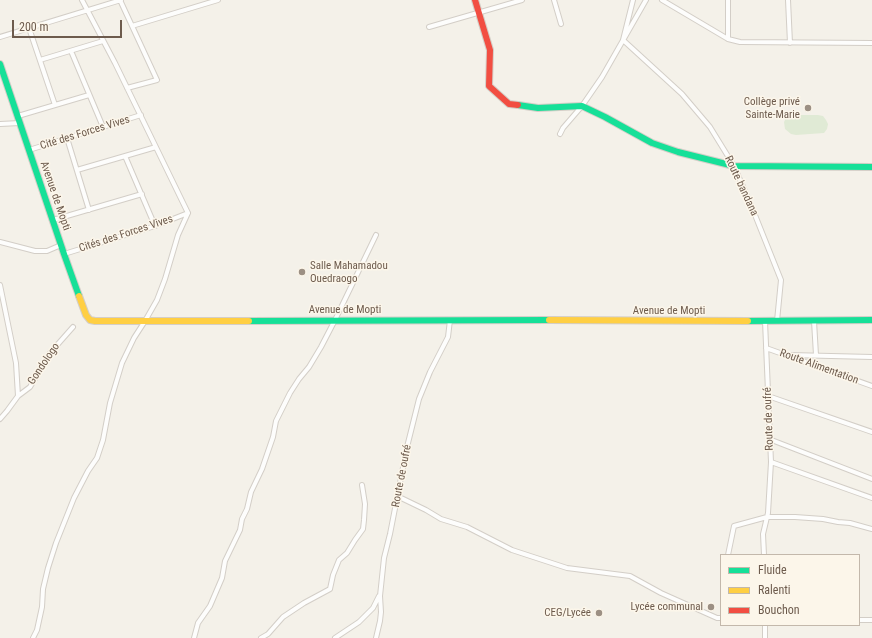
<!DOCTYPE html>
<html>
<head>
<meta charset="utf-8">
<style>
  body { margin:0 }
  #map { position:relative; width:872px; height:638px; overflow:hidden; background:#f4f1e9; font-family:"Roboto Condensed",sans-serif }
  canvas { display:block }
  .legend { position:absolute; left:720px; top:554px; width:140px; height:72px; box-sizing:border-box; background:#fcf6ea; border:1px solid #c3b8ab; margin:0; padding:5px 7px; list-style:none; font-size:12px; color:#6d5b4d }
  .legend li { display:flex; align-items:center; gap:8px; height:20px }
  .legend b { width:20px; border:1px solid #c3b8ab }
  .scale { position:absolute; left:12px; top:20px; width:110px; height:18px; box-sizing:border-box; border:2px solid #6d5b4d; border-top:0; padding-left:5px; font-size:12px; line-height:14px; white-space:nowrap; color:#6d5b4d; -webkit-text-stroke:3px #fcf6ea; paint-order:stroke }
</style>
</head>
<body>
<div id="map">
<canvas width="872" height="638"></canvas>
<ul class="legend">
<li><b style="height:5px;background:#16e098"></b>Fluide</li>
<li><b style="height:5px;background:#ffcf43"></b>Ralenti</li>
<li><b style="height:5px;background:#f24e42"></b>Bouchon</li>
</ul>
<div class="scale">200 m</div>
</div>
<script>
const c = document.querySelector('canvas').getContext('2d');
c.lineJoin = 'round';
function fillPath(path, color) {
  c.fillStyle = color;
  c.fill(path, 'evenodd');
}
function poly(rows) {
  const path = new Path2D();
  for (const r of rows) {
    path.moveTo(r[0], r[1]);
    for (let i = 2; i < r.length; i += 2) path.lineTo(r[i], r[i + 1]);
  }
  return path;
}
function trace(path, color, width, dash) {
  c.strokeStyle = color;
  c.lineWidth = width;
  c.lineCap = dash ? 'butt' : 'round';
  c.setLineDash(dash || []);
  c.stroke(path);
}
function drawText(font, color, halo, rows, align = 'center') {
  c.font = font + ' "Roboto Condensed",sans-serif';
  c.lineWidth = 3;
  c.setLineDash([]);
  c.textBaseline = 'middle';
  c.strokeStyle = halo;
  c.fillStyle = color;
  for (const [text, x, y, turn = 0] of rows) {
    c.save();
    c.translate(x, y);
    c.rotate((+turn || 0) * Math.PI / 180);
    c.textAlign = isNaN(turn) ? turn : align;
    if (halo) c.strokeText(text, 0, 0);
    c.fillText(text, 0, 0);
    c.restore();
  }
}
fillPath(poly([
  [791,115,818,115,823,116,826,120,828,124,827,129,824,133,796,135,791,134,785,129,784,122,786,118]
]), '#e0ead5');
const street = poly([
  [82,0,115,63,188,213],
  [120,0,157,80,127,88],
  [554,0,561,24],
  [633,0,623,40,682,94,710,127,734,166,751,205,781,280,777,321],
  [662,0,728,39,740,42,872,43],
  [728,0,728,39],
  [788,0,790,43],
  [132,26,218,0],
  [429,27,522,0],
  [29,28,55,105],
  [0,37,121,0],
  [71,51,103,127],
  [40,60,103,41],
  [18,116,89,95],
  [0,124,20,123],
  [560,134,563,128,582,106,602,77,646,0],
  [67,138,89,210],
  [29,150,141,115],
  [125,156,155,226],
  [77,170,156,147],
  [53,220,142,194],
  [0,242,35,251,47,251,61,245],
  [64,254,155,226,188,213],
  [0,285,16,363,18,396],
  [814,321,816,355],
  [766,348,872,386],
  [790,355,872,357],
  [768,396,872,432],
  [0,419,7,411,18,396,30,387,50,353,73,327],
  [769,439,872,479],
  [771,462,872,498],
  [397,496,426,510,441,519,467,527,512,550,567,568,630,576,661,593,717,618,721,618],
  [728,555,734,526,767,517,795,517,823,519,838,522,850,523,872,529],
  [764,555,763,534,768,513,771,462,765,321],
  [859,620,872,620],
  [765,625,765,638],
  [33,638,37,630,42,607,43,589,48,568,56,543,74,498,88,471,97,458,103,440,110,403,122,363,134,338,145,321,157,300,165,279,178,235,188,213],
  [194,638,198,623,210,606,222,578,225,561,240,530,242,519,247,509,251,492,262,469,273,437,276,421,290,393,299,379,309,367,321,347,335,320,376,235],
  [261,638,268,634,283,617,304,603,330,589,333,575,339,560,347,553,355,540,363,529,364,520,365,504,362,485],
  [335,638,359,622,373,608,379,596],
  [376,638,380,621,381,612,380,596,384,558,390,534,407,447,419,399,430,372,448,337,450,320]
]);
const fast = poly([
  [0,64,64,254,79,296],
  [518,105,538,108,582,106,605,117,652,143,678,152,734,166,872,167],
  [249,321,549,320],
  [748,321,872,320]
]);
const slow = poly([
  [79,296,86,315,90,320,95,321,249,321],
  [549,320,748,321]
]);
const jam = poly([
  [475,0,490,50,489,86,509,104,518,105]
]);
trace(street, '#d3cec7', 6);
trace(fast, '#d4cec7', 8);
trace(slow, '#d4cec7', 8);
trace(jam, '#d4cec7', 8);
trace(street, '#fdfdfc', 4);
trace(fast, '#16e098', 6);
trace(slow, '#ffcf43', 6);
trace(jam, '#f24e42', 6);
for (const [x, y, r, color] of [
  [808,108,4,"#9c9084"],
  [302,272,4,"#9c9084"],
  [711,607,4,"#9c9084"],
  [599,613,4,"#9c9084"]
]) {
  const dot = new Path2D();
  dot.arc(x, y, r, 0, 2 * Math.PI);
  c.fillStyle = color;
  c.fill(dot);
  trace(dot, '#fcf6ea', 1.5);
}
drawText('11px', '#6d5b4d', '#fcf6ea', [
  ["Collège privé",800,102],
  ["Sainte-Marie",800,115],
  ["Salle Mahamadou",310,266,"left"],
  ["Ouedraogo",310,279,"left"],
  ["Lycée communal",703,607],
  ["CEG/Lycée",591,613]
], 'right');
drawText('11px', '#6d5b4d', '#fcf6ea', [
  ["Cité des Forces Vives",85,133,-17],
  ["Route bandana",741,186,65],
  ["Avenue de Mopti",55,196,71],
  ["Cités des Forces Vives",126,234,-18],
  ["Avenue de Mopti",345,310],
  ["Avenue de Mopti",669,311],
  ["Gondologo",44,364,-56],
  ["Route Alimentation",819,367,20],
  ["Route de oufré",769,419,-92],
  ["Route de oufré",402,476,-79]
]);
</script>
</body>
</html>
